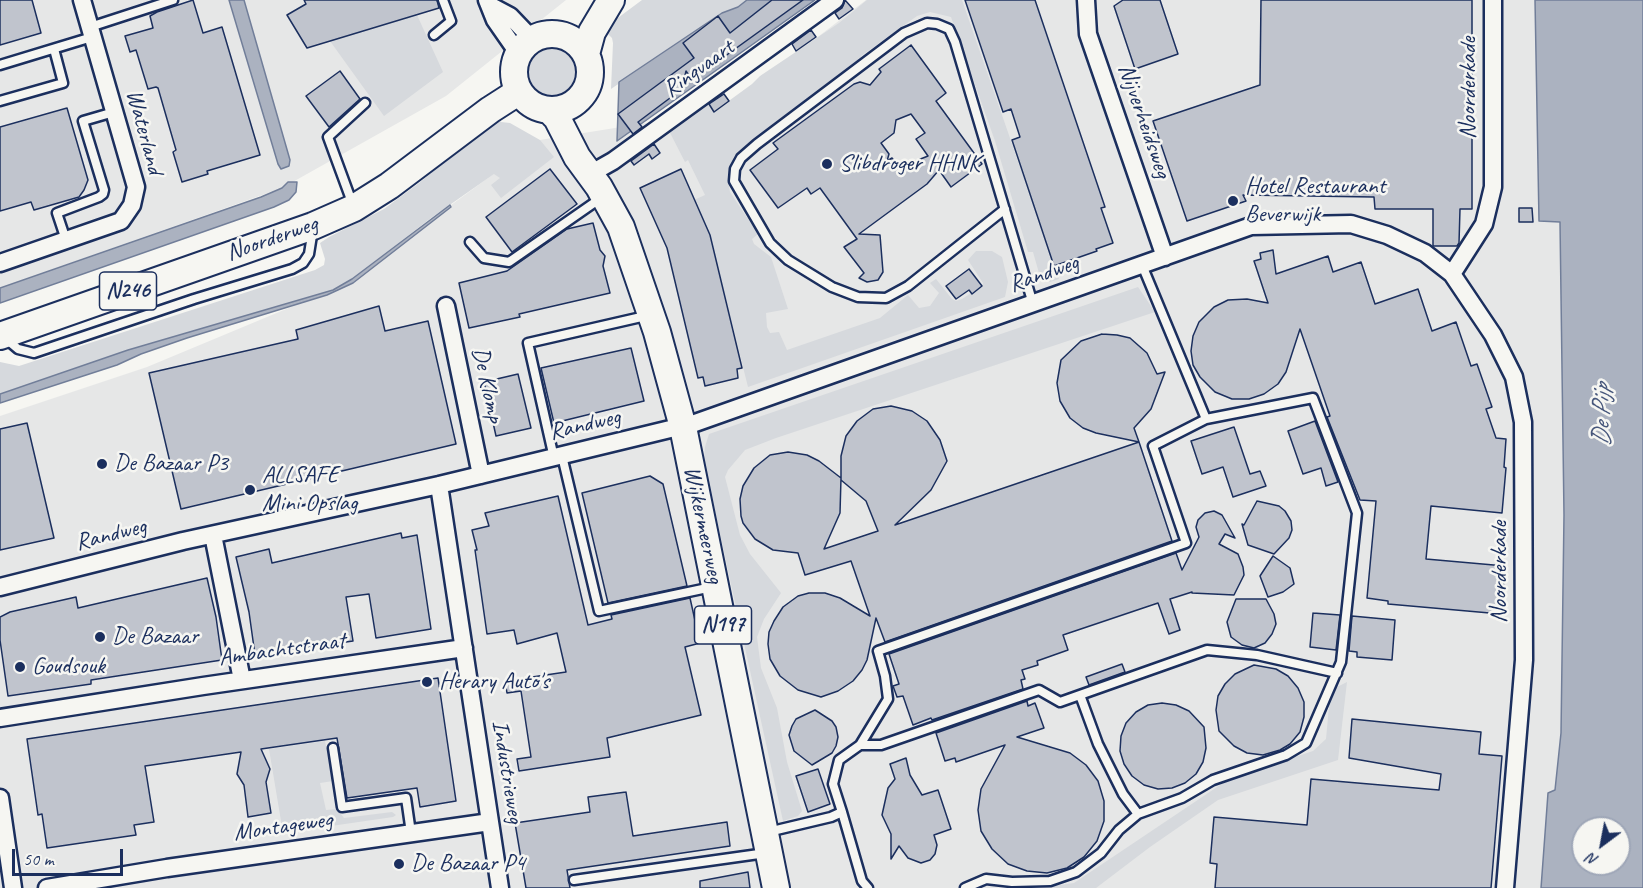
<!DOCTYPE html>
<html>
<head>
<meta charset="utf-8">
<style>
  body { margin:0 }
  #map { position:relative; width:1643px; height:888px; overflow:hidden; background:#f6f6f2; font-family:Caveat,sans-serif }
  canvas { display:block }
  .north { position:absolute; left:1571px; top:816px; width:60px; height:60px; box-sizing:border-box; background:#f6f6f2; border:2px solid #9ea6b7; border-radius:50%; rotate:212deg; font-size:16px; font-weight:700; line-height:24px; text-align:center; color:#1b2f5e }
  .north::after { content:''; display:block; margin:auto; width:21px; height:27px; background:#1b2f5e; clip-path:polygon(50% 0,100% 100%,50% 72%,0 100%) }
  .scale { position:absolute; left:12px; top:849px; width:111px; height:27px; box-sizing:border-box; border:3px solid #1b2f5e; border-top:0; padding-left:8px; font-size:18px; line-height:21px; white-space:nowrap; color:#1b2f5e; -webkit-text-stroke:4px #f6f6f2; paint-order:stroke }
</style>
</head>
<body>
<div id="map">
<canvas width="1643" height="888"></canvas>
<div class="north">N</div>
<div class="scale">50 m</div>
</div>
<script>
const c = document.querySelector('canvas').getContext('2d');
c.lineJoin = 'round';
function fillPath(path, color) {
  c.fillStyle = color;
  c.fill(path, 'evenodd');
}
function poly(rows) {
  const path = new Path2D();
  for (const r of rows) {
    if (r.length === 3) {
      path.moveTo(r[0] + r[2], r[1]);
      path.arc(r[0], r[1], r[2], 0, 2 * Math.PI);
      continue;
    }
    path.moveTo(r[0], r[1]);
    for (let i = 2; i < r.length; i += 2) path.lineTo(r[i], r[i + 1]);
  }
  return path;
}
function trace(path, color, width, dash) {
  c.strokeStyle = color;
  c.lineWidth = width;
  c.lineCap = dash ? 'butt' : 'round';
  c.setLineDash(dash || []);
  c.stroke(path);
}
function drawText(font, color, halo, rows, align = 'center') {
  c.font = font + ' Caveat,sans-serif';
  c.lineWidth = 5;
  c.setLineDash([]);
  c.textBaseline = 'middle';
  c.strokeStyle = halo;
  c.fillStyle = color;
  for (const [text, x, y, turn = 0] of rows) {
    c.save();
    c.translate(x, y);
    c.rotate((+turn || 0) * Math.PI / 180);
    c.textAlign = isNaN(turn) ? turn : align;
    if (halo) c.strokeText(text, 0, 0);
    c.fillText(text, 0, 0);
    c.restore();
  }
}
fillPath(poly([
  [0,0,566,0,446,96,282,188,0,288],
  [866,0,1643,0,1643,888,0,888,0,416,147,367,339,287,540,140,721,111],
  [1583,828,1619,828,1619,864,1583,864]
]), '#e6e7e7');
fillPath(poly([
  [642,0,747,0,738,7,722,13,611,89,613,43,612,38,603,29],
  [867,0,962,0,1059,279,1050,282,1039,273,1033,252,1028,252,995,141,951,17,930,12,917,16,861,56,859,64,734,156,728,181,730,192,758,234,752,239,754,244,771,257,788,309,766,313,767,327,770,333,779,332,787,350,880,318,908,295,919,308,930,306,939,293,930,283,936,279,952,299,956,301,962,299,982,286,983,283,968,260,976,251,992,251,1002,257,1008,282,1005,297,748,387,710,235,694,200,705,195,688,160,685,162,666,125,703,103,708,104,715,111,752,84,760,76,839,23],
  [417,15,443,72,384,116,330,41],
  [551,74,26],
  [497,118,501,122,510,123,540,140,554,157,501,198,491,185,500,178,494,174,431,218,352,279,333,290,128,350,0,394,0,362,19,366,315,270,324,265,325,259,320,243,329,237,384,209,419,183],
  [1138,287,1155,312,776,438,745,450,728,470,725,477,740,535,750,554,781,593,764,619,757,637,761,668,777,708,787,762,802,811,798,816,783,821,704,461,705,447,709,434],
  [1347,682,1338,760,1218,800,1150,847,1096,888,1039,888,1074,883,1229,779,1313,751,1326,739,1330,696,1337,687],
  [325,741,333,781,320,783,326,810,337,809,344,818,392,812,396,815,393,817,283,833,269,749]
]), '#d6d9dd');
const water = poly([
  [229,0,244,0,290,160,289,166,281,169,278,164,229,0],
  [747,0,815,0,617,141,619,82,722,13,738,7,747,0],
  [1535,0,1643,0,1643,888,1541,888,1548,793,1555,790,1561,733,1564,515,1560,222,1539,221,1535,0],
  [1583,828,1619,828,1619,864,1583,864,1583,828],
  [288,182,297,182,296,192,289,200,274,207,0,303,0,288,261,197,282,188,288,182],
  [450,205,451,207,353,283,327,295,187,338,141,354,117,365,0,403,0,394,128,350,333,290,352,279,450,205]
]);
fillPath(water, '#abb2c0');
trace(water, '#717e99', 1.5);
const building = poly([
  [0,0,32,0,41,33,0,45,0,0],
  [193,0,203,33,222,27,260,155,207,171,208,174,182,182,173,152,176,150,158,88,156,87,148,89,136,50,130,52,125,36,153,28,150,16,157,12,193,0],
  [304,0,437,0,439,8,307,48,287,15,306,4,304,0],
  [772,0,803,0,692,80,686,71,682,89,638,122,642,127,633,134,618,114,694,58,683,43,718,16,730,33,772,0],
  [845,0,853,9,839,19,835,13,842,8,845,0],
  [965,0,1035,0,1105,207,1101,208,1113,243,1096,249,1097,251,1054,266,1012,140,1020,137,1011,109,1003,112,965,0],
  [1123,0,1160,0,1178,54,1135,69,1114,6,1123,0],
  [1261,0,1472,0,1472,209,1460,209,1459,243,1457,246,1433,246,1433,209,1375,209,1374,197,1243,195,1246,201,1187,221,1153,121,1260,85,1261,0],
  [811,30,816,37,796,51,792,44,811,30],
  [911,45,946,93,936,101,982,164,951,187,939,170,927,184,859,234,880,235,883,272,878,280,867,282,859,278,864,273,844,247,857,239,820,188,811,194,807,188,778,208,750,170,778,149,773,143,854,84,860,82,870,85,881,72,879,69,911,45],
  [911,114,925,133,916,139,928,156,913,162,901,170,892,158,887,161,889,154,881,143,894,133,896,120,911,114],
  [340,71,360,99,329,127,306,96,340,71],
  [724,94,729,101,714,112,709,104,724,94],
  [67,108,88,180,84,190,79,197,34,210,31,202,0,211,0,127,67,108],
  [654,144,660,153,652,159,649,154,634,165,631,161,654,144],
  [550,169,577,204,512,252,486,217,550,169],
  [681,169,710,235,742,368,737,369,738,378,705,386,703,377,698,378,667,248,640,188,681,169],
  [1519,208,1532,208,1533,222,1519,222,1519,208],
  [593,223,600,250,605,256,603,266,610,293,519,314,520,317,469,328,459,283,507,271,567,229,593,223],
  [1273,250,1276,274,1328,256,1333,272,1361,262,1375,304,1418,289,1432,331,1456,322,1471,366,1477,364,1492,407,1486,409,1496,438,1506,439,1504,467,1506,468,1502,513,1431,506,1426,559,1505,566,1501,614,1388,604,1388,601,1367,598,1376,501,1360,500,1327,417,1330,416,1300,329,1286,372,1278,384,1264,394,1249,399,1232,399,1215,392,1200,377,1193,365,1191,351,1193,336,1199,322,1214,307,1228,300,1247,299,1268,303,1254,261,1261,259,1260,253,1273,250],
  [969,269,982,286,972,294,969,290,956,299,946,286,969,269],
  [379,306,385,331,428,321,456,444,181,509,149,373,298,339,296,330,379,306],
  [1102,334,1117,335,1130,338,1147,353,1157,374,1165,372,1151,409,1134,428,1139,442,1096,433,1083,428,1070,418,1060,401,1057,383,1061,360,1081,341,1102,334],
  [631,348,644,401,554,423,541,368,631,348],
  [518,374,531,428,496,436,484,382,518,374],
  [891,406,912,411,927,421,940,440,947,461,931,490,895,525,1139,442,1172,541,885,642,876,618,867,660,862,670,853,681,838,691,821,697,798,690,780,676,770,659,768,644,769,632,774,621,783,607,798,596,809,593,825,593,840,598,870,616,851,561,805,575,798,553,773,550,755,539,743,523,741,516,740,499,743,486,754,468,770,455,788,452,807,455,819,461,841,478,840,513,824,549,878,531,866,501,841,480,841,456,846,436,857,421,873,409,891,406],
  [1315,421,1338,482,1326,486,1321,468,1303,474,1288,431,1315,421],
  [27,423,54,538,0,550,0,429,27,423],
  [1234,427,1250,474,1260,471,1266,486,1233,497,1223,467,1202,474,1191,441,1234,427],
  [650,476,663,484,687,586,608,603,582,493,650,476],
  [558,496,588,625,612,619,611,615,690,598,700,643,685,647,701,715,607,738,610,757,519,771,517,759,531,757,521,691,507,693,505,681,566,672,557,633,517,644,514,630,487,634,475,550,477,550,472,530,489,526,485,513,558,496],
  [1257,501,1279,506,1285,511,1291,521,1292,530,1289,538,1274,554,1248,545,1242,524,1244,525,1257,501],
  [1214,511,1222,515,1235,538,1225,534,1219,544,1238,554,1243,567,1244,575,1234,595,1192,593,1192,592,1170,599,1180,630,1169,634,1158,603,1063,635,1068,650,1037,661,1038,665,1022,670,1025,679,1021,680,1023,689,932,720,931,718,913,725,903,696,897,697,893,686,899,684,889,654,1176,553,1182,570,1199,537,1196,527,1198,520,1205,513,1214,511],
  [401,533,402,538,417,535,431,629,376,638,369,594,346,597,353,641,255,655,249,612,236,557,269,549,272,563,401,533],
  [1273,556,1290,568,1294,584,1283,592,1268,597,1260,576,1273,556],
  [207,578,216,617,222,660,91,680,91,684,8,696,0,640,0,617,10,612,76,597,78,608,207,578],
  [1236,599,1266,599,1274,614,1276,624,1272,634,1265,643,1254,648,1242,645,1231,637,1227,622,1236,599],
  [1313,613,1340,615,1336,650,1310,647,1313,613],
  [1352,616,1395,620,1392,660,1357,657,1357,652,1349,651,1352,616],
  [1122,664,1125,672,1089,685,1086,677,1122,664],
  [1254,665,1276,669,1288,676,1298,688,1304,702,1304,717,1300,732,1290,744,1280,750,1263,755,1247,753,1234,746,1219,731,1216,710,1218,696,1225,684,1235,674,1254,665],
  [438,678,456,801,420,807,417,788,347,798,337,738,261,749,270,769,266,782,271,813,248,817,244,785,237,774,241,752,145,766,154,822,134,825,136,835,47,848,42,814,38,815,27,739,438,678],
  [1027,701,1028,706,1035,703,1044,728,1017,737,1070,753,1086,765,1098,781,1104,801,1104,821,1097,841,1084,857,1067,868,1047,873,1027,871,1008,864,992,849,981,831,978,810,981,789,1005,745,956,762,955,758,945,761,936,733,1027,701],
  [1162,703,1176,705,1189,711,1204,727,1206,748,1203,762,1196,774,1185,783,1172,788,1158,789,1144,785,1132,776,1124,764,1120,751,1121,736,1126,723,1136,712,1148,705,1162,703],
  [815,710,832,721,836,727,838,737,836,746,832,753,812,765,794,751,789,735,792,726,796,719,815,710],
  [1352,719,1481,732,1479,754,1502,756,1491,888,1215,888,1217,864,1210,863,1214,817,1307,825,1311,779,1439,790,1441,774,1349,758,1352,719],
  [906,758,910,775,922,795,938,790,951,829,934,835,937,845,935,854,930,860,921,863,908,858,899,846,891,859,891,834,882,815,888,788,895,779,890,764,906,758],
  [818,769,830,804,808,812,796,776,818,769],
  [626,792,633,836,727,822,730,846,567,870,570,888,526,888,515,823,590,812,588,797,626,792],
  [748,872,750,888,700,888,700,881,748,872]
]);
fillPath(building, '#c0c4cd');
trace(building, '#1b2f5e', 1.5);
const lane = poly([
  [90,27,173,0],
  [434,35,451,21,443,0],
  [0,65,92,37],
  [0,101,63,83,54,49],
  [353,205,328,137,365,103],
  [1005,209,908,286,886,298,858,297,832,287,788,260,770,243,734,181,735,169,741,158,757,144,904,33,927,23,937,24,949,29,955,42,1033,304],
  [66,240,57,213,99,197,103,194,104,190,83,121,114,112],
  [470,242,484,258,509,262,601,198],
  [5,338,18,349,34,353,194,299,292,269,303,263,309,254,313,229],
  [562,456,599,611,712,587],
  [554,458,528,343,650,315],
  [1080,695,1098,744,1123,794,1138,814],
  [860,745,881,745,1039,690,1060,702,1207,650,1257,655,1337,673],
  [333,748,342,807,406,798,411,833],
  [842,812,862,881,868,888],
  [768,832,831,817,842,812,833,784,839,760,860,745,888,699,885,676,878,651,1186,543,1153,446,1206,419,1142,265],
  [574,880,766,853],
  [965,888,986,879,1012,882,1050,881,1076,872,1101,853,1119,830,1138,814,1182,798,1213,780,1286,755,1306,743,1341,662,1357,513,1313,398,1206,419]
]);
const street = poly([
  [487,0,495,20,518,53],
  [1086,0,1088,34,1165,257],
  [491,6,510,16,532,39],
  [590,174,613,161,835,0],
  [0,263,121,221,132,205,136,187,82,0],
  [1452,274,1484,224,1493,187,1493,0],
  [446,306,481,475],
  [439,485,500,888],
  [213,535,242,680],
  [0,587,183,541,439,485,695,423,1251,226,1351,224,1387,235,1425,253,1452,274,1493,335,1514,377,1523,422,1524,660,1505,888],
  [0,718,203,686,464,648],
  [0,798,13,888],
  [47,888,167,868,490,822]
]);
const primary = poly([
  [552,72,38],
  [586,54,592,32,611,0],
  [550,111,557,118,577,157,599,187,621,227,657,332,683,427,776,888],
  [0,336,313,226,354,208,389,186,490,110,518,92]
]);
trace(lane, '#1b2f5e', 13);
trace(street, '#1b2f5e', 21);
trace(primary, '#1b2f5e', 30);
trace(lane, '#f6f6f2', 8);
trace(street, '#f6f6f2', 16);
trace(primary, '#f6f6f2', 26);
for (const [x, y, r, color] of [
  [827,164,6,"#1b2f5e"],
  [1233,201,6,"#1b2f5e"],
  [102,464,6,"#1b2f5e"],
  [250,490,6,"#1b2f5e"],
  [100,637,6,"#1b2f5e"],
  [20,667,6,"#1b2f5e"],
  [427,682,6,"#1b2f5e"],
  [399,864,6,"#1b2f5e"]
]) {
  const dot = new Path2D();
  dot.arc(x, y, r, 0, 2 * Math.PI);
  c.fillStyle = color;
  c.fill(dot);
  trace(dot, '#f6f6f2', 2);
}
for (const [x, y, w] of [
  [128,291,57],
  [723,625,57]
]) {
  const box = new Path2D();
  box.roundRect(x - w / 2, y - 19, w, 38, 4.5);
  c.fillStyle = '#f6f6f2';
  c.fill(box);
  trace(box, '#1b2f5e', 1.5);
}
drawText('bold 22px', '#1b2f5e', null, [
  ["N246",128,291],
  ["N197",723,625]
]);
drawText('24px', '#1b2f5e', '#f6f6f2', [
  ["Ringvaart",699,69,-36],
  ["Noorderkade",1469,88,-90],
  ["Nijverheidsweg",1144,121,71],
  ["Waterland",144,132,75],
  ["Noorderweg",272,239,-19],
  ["Randweg",1044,274,-19],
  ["De Klomp",487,385,78],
  ["Randweg",585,425,-13],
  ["Wijkermeerweg",703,525,78],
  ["Randweg",111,535,-14],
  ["Noorderkade",1500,572,-90],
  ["Ambachtstraat",282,650,-8],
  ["Industrieweg",507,772,81],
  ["Montageweg",283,827,-8]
]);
drawText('24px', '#1b2f5e', '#f6f6f2', [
  ["Slibdroger HHNK",839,164],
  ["Hotel Restaurant",1245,187],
  ["Beverwijk",1245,215],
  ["De Bazaar P3",114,464],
  ["ALLSAFE",262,476],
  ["Mini Opslag",262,504],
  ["De Bazaar",112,637],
  ["Goudsouk",32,667],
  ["Herary Auto's",439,682],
  ["De Bazaar P4",411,864]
], 'left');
drawText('italic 26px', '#46567b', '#f6f6f2', [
  ["De Pijp",1602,415,-90]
]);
</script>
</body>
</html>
